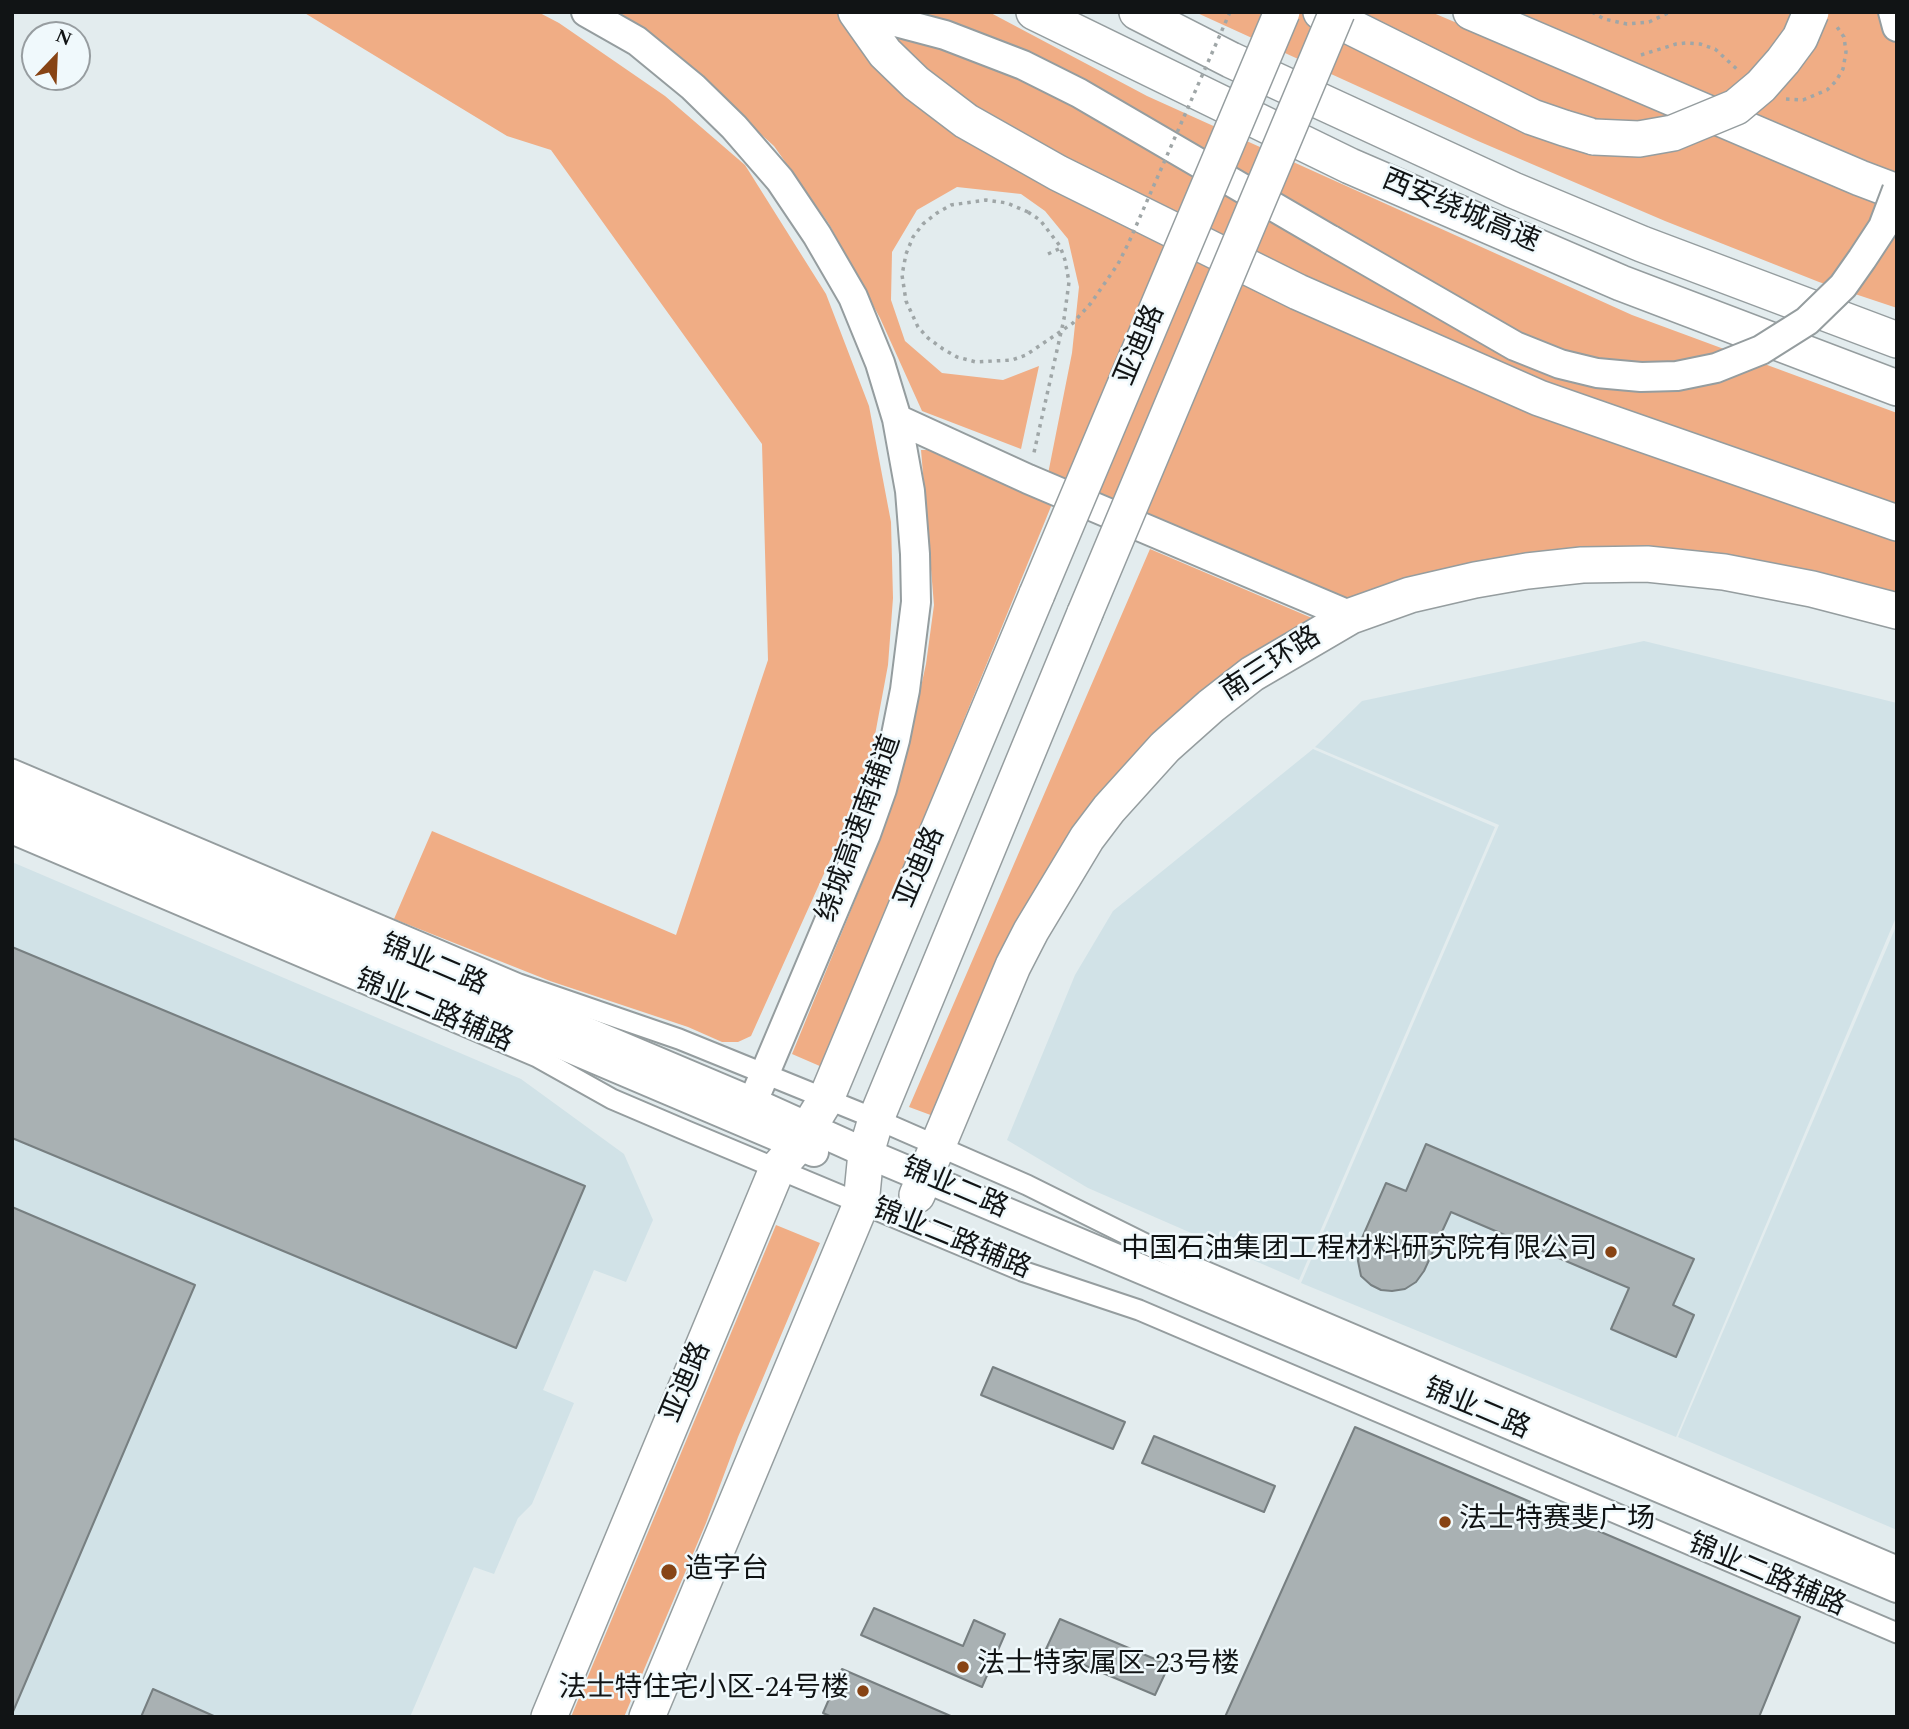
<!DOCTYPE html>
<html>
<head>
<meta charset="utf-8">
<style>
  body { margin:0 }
  #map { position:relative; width:1909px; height:1729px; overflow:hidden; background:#e3ecee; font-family:Spectral,serif }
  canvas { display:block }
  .frame { position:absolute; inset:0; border:14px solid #111415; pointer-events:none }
  .north { position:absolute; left:21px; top:21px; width:70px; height:70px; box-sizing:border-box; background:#f0f9fc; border:2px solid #979da0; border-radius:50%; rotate:23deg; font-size:19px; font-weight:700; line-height:28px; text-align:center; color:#111415 }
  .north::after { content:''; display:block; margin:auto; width:24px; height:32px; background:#874415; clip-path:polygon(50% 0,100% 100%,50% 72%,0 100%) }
</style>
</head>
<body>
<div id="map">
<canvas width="1909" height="1729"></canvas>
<div class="frame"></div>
<div class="north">N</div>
</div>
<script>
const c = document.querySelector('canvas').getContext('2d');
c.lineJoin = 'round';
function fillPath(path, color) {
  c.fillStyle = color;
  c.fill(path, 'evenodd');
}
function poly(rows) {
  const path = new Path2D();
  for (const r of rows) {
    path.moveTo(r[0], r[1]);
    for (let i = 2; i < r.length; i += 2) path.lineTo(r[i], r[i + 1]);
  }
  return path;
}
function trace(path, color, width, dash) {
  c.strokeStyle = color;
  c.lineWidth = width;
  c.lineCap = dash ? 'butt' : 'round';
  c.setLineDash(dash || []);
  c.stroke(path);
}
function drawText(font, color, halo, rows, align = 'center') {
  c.font = font + ' Spectral,"Noto Sans SC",serif';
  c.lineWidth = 5;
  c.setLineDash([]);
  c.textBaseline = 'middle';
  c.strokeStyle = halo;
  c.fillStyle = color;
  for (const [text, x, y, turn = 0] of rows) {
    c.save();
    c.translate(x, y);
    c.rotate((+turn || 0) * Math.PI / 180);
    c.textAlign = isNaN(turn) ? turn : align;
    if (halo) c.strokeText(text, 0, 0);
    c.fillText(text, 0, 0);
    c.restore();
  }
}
fillPath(poly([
  [1644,641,1897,703,1897,915,1676,1437,1301,1283,1499,825,1315,747,1362,701],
  [1313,749,1495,827,1299,1280,1088,1188,1007,1140,1075,975,1113,911],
  [12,862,521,1079,624,1154,653,1220,626,1282,594,1270,543,1390,574,1403,532,1504,518,1518,494,1574,474,1567,410,1717,12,1717],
  [1897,924,1897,1530,1678,1437]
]), '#d1e2e7');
fillPath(poly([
  [303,12,538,12,559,23,665,96,745,165,826,294,869,406,891,522,893,598,888,665,867,778,751,1036,738,1042,722,1042,688,1027,550,981,394,919,432,831,676,935,768,660,762,444,551,150,507,136],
  [611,12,989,12,1147,96,1632,315,1897,413,1897,597,1601,550,1503,557,1397,586,1351,606,1047,479,1072,353,1079,287,1068,239,1045,211,1021,194,957,187,917,210,892,252,891,300,905,341,942,373,1003,380,1039,366,1021,449,922,411,880,318,829,224,774,146,657,41],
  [1195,12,1431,12,1897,209,1897,308,1819,282,1665,221,1478,141],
  [1494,12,1897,12,1897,180],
  [921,450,928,450,1052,504,822,1067,792,1054,865,876,904,764,926,664,934,605],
  [1150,549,1319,621,1175,723,936,1117,909,1107],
  [776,1225,820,1243,738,1437,706,1523,624,1717,571,1717]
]), '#f0ad85');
const building = poly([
  [12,947,585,1186,516,1348,12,1138,12,947],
  [1426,1144,1694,1259,1673,1305,1694,1315,1676,1357,1611,1329,1629,1288,1451,1212,1424,1271,1416,1282,1405,1289,1392,1291,1381,1290,1371,1285,1361,1276,1358,1261,1359,1245,1386,1183,1406,1191,1426,1144],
  [12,1207,195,1285,12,1714,12,1207],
  [993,1367,1125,1422,1113,1449,981,1395,993,1367],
  [1355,1427,1800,1617,1759,1717,1225,1717,1355,1427],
  [1154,1436,1275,1486,1264,1512,1142,1463,1154,1436],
  [874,1608,963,1646,974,1620,1005,1634,982,1687,861,1635,874,1608],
  [1060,1619,1169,1665,1155,1695,1046,1649,1060,1619],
  [842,1669,953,1717,832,1717,823,1713,842,1669],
  [153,1689,216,1717,141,1717,153,1689]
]);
fillPath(building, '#a9b1b3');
trace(building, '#777f81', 2);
const street = poly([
  [12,769,519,984,679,1039,876,1119,1027,1185,1174,1258,1897,1566],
  [12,834,537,1057,612,1099,687,1131,1022,1271,1139,1310,1897,1633]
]);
const secondary = poly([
  [586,12,637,41,693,87,734,127,780,180,817,235,853,297,880,363,897,419,910,491,915,554,916,602,905,690,895,740,882,789,866,834,746,1118],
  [858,12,945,35,1023,65,1079,93,1331,240],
  [1893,12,1897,27],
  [897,419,1028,479,1351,616],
  [12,789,753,1102,866,1153,1897,1588],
  [12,811,814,1152]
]);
const highway = poly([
  [856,12,885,53,916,83,966,121,1058,173,1298,292,1539,398,1897,523],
  [1034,12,1350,166,1621,283,1897,388],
  [1137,12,1231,60,1513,190,1642,244,1897,340],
  [1321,12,1532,117,1564,128,1594,137],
  [1471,12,1860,178,1897,192],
  [917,1195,1013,966,1031,931,1087,838,1109,809,1165,747,1211,706,1252,674,1351,616,1410,595,1475,580,1527,571,1582,565,1647,564,1724,572,1812,589,1897,611],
  [549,1717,777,1169,798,1145,826,1099,1037,594],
  [647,1717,861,1204,866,1153,876,1119,1085,613]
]);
trace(street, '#959d9f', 23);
trace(secondary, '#959d9f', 32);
trace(highway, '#959d9f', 38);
trace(poly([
  [1592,12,1604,19,1627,24,1649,22,1670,12],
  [1641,55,1676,44,1686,43,1700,44,1715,49,1740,72],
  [1786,99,1803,100,1827,90,1836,81,1843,69,1846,52,1844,37,1835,24],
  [1028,212,1040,220,1060,246,1065,260,1069,282,1064,319,1033,457],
  [1048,254,1061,248]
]), '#9fa6a7', 3.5, [3.5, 5]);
trace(street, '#fff', 19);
trace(secondary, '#fff', 28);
trace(highway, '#fff', 35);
const secondaryBridge = poly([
  [1331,240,1515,346,1560,364,1597,373,1641,377,1677,376,1716,368,1761,350,1807,321,1843,286,1862,259,1883,227,1897,190]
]);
const highwayBridge = poly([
  [1594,137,1639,139,1673,133,1736,107,1761,86,1783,61,1800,38,1811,12],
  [1037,594,1282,12],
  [1085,613,1337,12]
]);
trace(secondaryBridge, '#959d9f', 32, []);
trace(highwayBridge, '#959d9f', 38, []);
trace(poly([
  [1028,212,1007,203,986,200,951,205,937,213,923,224,913,237,906,254,902,275,906,301,918,327,928,338,943,349,957,357,976,362,1012,360,1026,355,1073,323,1091,303,1118,264,1129,242,1230,12]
]), '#9fa6a7', 3.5, [3.5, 5]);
trace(secondaryBridge, '#fff', 28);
trace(highwayBridge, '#fff', 35);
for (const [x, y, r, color] of [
  [1611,1252,7,"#874415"],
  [1445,1522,7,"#874415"],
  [669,1572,9,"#874415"],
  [963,1667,7,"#874415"],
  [863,1691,7,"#874415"]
]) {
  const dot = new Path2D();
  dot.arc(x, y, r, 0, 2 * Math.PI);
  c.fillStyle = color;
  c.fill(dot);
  trace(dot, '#f0f9fc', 2.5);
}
drawText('28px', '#111415', '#f0f9fc', [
  ["西安绕城高速",1460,213,23],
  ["亚迪路",1142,346,-67],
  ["南三环路",1272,666,-33],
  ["绕城高速南辅道",861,829,-70],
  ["亚迪路",922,868,-67],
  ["锦业二路",433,967,23],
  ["锦业二路辅路",433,1013,23],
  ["锦业二路",954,1190,23],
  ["锦业二路辅路",951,1241,22],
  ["亚迪路",688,1383,-67],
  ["锦业二路",1476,1411,23],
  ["锦业二路辅路",1766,1577,23]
]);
drawText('28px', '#111415', '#f0f9fc', [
  ["中国石油集团工程材料研究院有限公司",1597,1252,"right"],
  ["法士特赛斐广场",1459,1522],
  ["造字台",685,1572],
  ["法士特家属区-23号楼",977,1667],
  ["法士特住宅小区-24号楼",849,1691,"right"]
], 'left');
</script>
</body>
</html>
